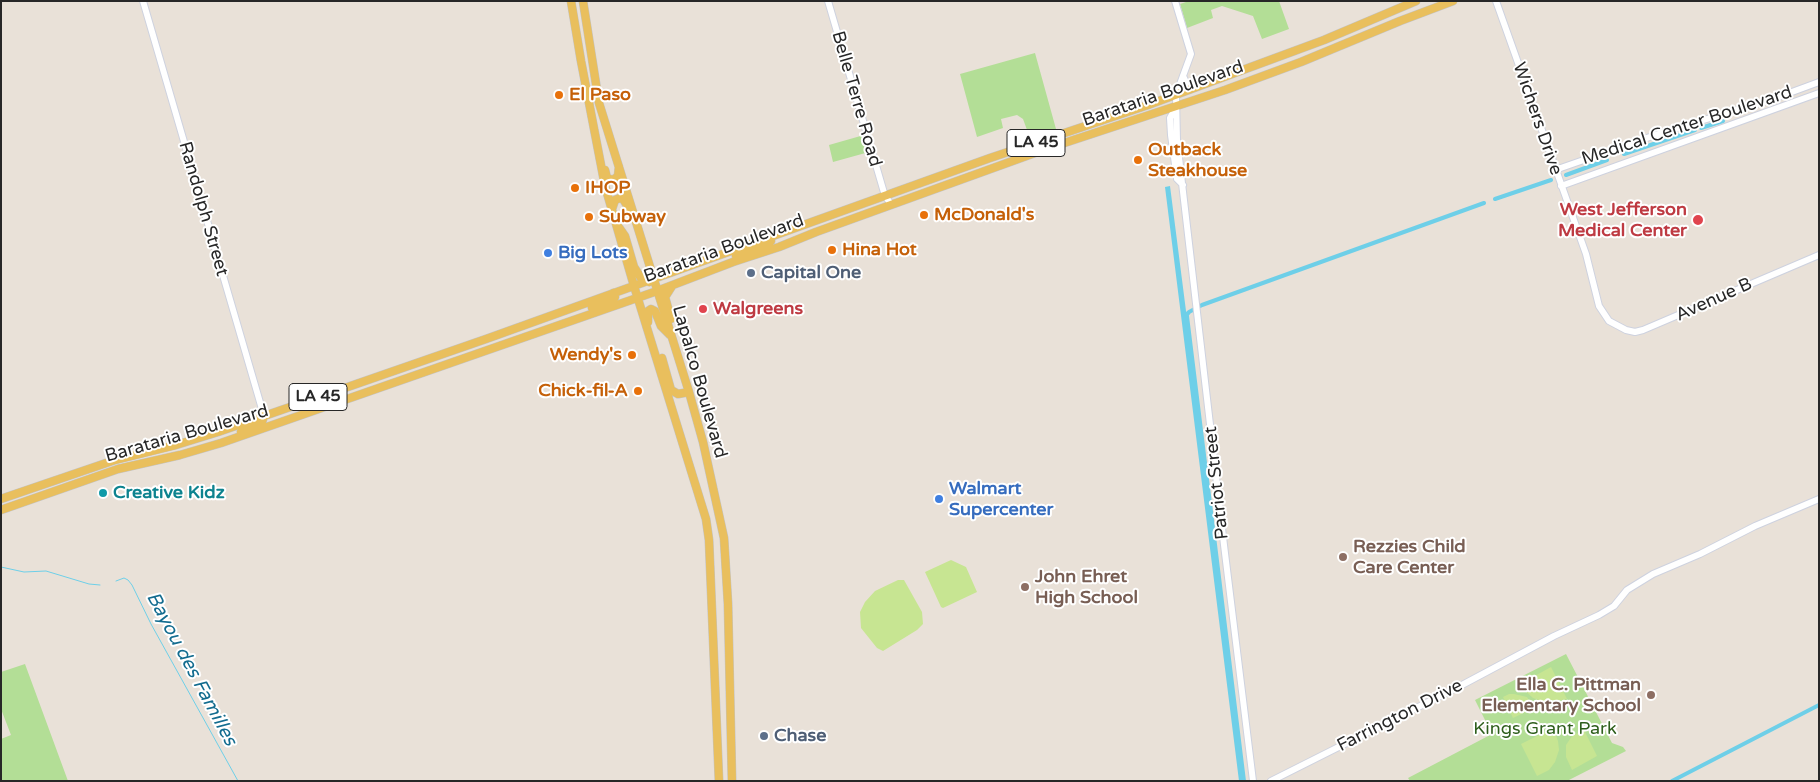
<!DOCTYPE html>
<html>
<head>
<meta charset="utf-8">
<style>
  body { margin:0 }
  #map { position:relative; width:1820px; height:782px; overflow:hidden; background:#e9e1d8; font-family:"Varela Round",sans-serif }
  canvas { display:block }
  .frame { position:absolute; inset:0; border:2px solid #272727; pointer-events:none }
</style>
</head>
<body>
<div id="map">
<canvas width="1820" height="782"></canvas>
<div class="frame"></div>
</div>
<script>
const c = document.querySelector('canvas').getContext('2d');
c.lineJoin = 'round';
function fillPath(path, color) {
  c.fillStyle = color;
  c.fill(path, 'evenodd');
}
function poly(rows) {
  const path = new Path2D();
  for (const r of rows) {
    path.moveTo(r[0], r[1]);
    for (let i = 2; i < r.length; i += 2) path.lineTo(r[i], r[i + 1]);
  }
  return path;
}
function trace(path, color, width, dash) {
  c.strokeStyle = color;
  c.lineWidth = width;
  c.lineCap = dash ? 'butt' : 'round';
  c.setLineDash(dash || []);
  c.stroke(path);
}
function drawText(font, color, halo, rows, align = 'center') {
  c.font = font + ' "Varela Round",sans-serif';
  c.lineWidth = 4;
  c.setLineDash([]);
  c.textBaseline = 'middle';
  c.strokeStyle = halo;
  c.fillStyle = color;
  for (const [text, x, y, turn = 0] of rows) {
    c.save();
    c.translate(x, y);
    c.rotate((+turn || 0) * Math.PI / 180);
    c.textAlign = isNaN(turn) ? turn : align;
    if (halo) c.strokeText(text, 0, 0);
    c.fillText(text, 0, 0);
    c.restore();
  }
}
fillPath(poly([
  [1189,1,1279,1,1289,29,1262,39,1253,16,1222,6,1211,10,1213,18,1187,28,1180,4],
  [1035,53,1056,129,1030,138,1023,119,1017,115,1001,119,1003,128,977,137,960,74],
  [864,135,869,152,833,162,829,145],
  [1566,654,1612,743,1623,747,1626,751,1567,781,1410,781,1408,778,1492,734,1475,700],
  [25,664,68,781,1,781,1,739,11,735,1,709,1,672]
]), '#b3de96');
fillPath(poly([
  [951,560,966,567,977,592,943,608,941,607,925,572],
  [898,580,904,580,922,612,923,624,917,630,883,651,877,648,861,628,860,612,865,602,875,591],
  [1551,667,1567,699,1547,703,1533,698,1522,688,1520,684],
  [1509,694,1514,694,1527,697,1534,708,1513,718,1503,697],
  [1553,728,1558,741,1559,750,1555,762,1549,770,1537,776,1521,744],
  [1584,730,1597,756,1572,770,1566,757,1566,745,1572,736]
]), '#c7e592');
fillPath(poly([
  [1170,186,1186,311,1189,316,1246,781,1239,781,1165,187]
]), '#6ecfe8');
trace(poly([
  [1,567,24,572,46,571,89,584,100,585],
  [116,581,124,578,128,580,132,585,151,624,238,781]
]), '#6ecfe8', 1);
trace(poly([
  [1701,128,1723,121],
  [1624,154,1695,130],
  [1566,175,1607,160],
  [1495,199,1551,180],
  [1186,316,1189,312,1202,305,1484,203],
  [1672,781,1819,705]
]), '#6ecfe8', 4);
const secondary = poly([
  [143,1,264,416],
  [828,1,885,196,891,204],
  [1175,1,1191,54,1176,95,1177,140,1224,545,1253,781],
  [1496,1,1586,254,1599,306,1609,321,1626,330,1635,332,1643,330,1819,255],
  [1183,76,1186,82,1200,85],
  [1175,109,1170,118,1171,135,1177,179,1183,185],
  [1555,170,1664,132,1773,99,1819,82],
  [1561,186,1819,93],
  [1271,781,1462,685,1554,636,1599,615,1614,606,1627,590,1653,574,1700,554,1755,526,1819,499]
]);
const primary = poly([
  [571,1,581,61,605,186,634,286,706,519,709,540,719,781],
  [583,1,599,103,689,392,703,442,724,538,728,604,732,781],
  [605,170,607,178,613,180,618,176,619,167],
  [612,209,615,200,620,198,623,199,628,207],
  [618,226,625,236,634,267,641,278,649,282],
  [736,256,769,243,771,241,770,237],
  [592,308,613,300,615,297,613,293],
  [671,319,665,297,672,286],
  [648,322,648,311,651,309,655,311,661,326,670,335],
  [662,358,671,390,678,394,689,392],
  [241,432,262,422,264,416],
  [1,499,115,460,176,445,218,432,486,339,990,158,1148,105,1324,40,1416,1],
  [1,510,118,469,180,455,221,443,657,291,733,262,779,247,816,232,1043,150,1225,90,1301,62,1400,21,1453,1]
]);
trace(secondary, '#ced2df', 8);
trace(primary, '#c3c3c3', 9);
trace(secondary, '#fff', 6);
trace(primary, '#e9bf5d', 8);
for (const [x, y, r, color] of [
  [559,95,5,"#e8710a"],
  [1138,160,5,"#e8710a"],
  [575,188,5,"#e8710a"],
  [924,215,5,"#e8710a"],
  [589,217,5,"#e8710a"],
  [1698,220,6,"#e0444e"],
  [832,250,5,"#e8710a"],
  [548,253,5,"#3f7fe0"],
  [751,273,5,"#5c6f8a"],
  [703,309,5,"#e0444e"],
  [632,355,5,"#e8710a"],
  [638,391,5,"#e8710a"],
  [103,493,5,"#0f9aa8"],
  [939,499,5,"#3f7fe0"],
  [1343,557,5,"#8d6e63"],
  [1025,587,5,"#8d6e63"],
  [1651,695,5,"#8d6e63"],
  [764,736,5,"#5c6f8a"]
]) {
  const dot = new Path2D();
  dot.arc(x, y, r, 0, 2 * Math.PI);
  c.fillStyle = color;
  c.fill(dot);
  trace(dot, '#fff', 2);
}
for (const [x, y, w] of [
  [1036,143,58],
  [318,397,58]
]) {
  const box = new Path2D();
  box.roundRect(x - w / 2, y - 13.5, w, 27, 4);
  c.fillStyle = '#fff';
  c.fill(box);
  trace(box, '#272727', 1);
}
drawText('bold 16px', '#272727', null, [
  ["LA 45",1036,143],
  ["LA 45",318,397]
]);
drawText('18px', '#272727', '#fff', [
  ["Barataria Boulevard",1163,94,-19],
  ["Belle Terre Road",856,99,74],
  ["Wichers Drive",1537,119,71],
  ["Medical Center Boulevard",1687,126,-18],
  ["Randolph Street",203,209,74],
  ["Barataria Boulevard",724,249,-20],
  ["Avenue B",1714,300,-24],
  ["Lapalco Boulevard",699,382,74],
  ["Barataria Boulevard",187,434,-16],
  ["Patriot Street",1217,483,-96],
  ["Farrington Drive",1400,716,-27]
]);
drawText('bold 18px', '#c56008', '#fff', [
  ["El Paso",569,95],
  ["Outback",1148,150],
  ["Steakhouse",1148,171],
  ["IHOP",585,188],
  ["McDonald's",934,215],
  ["Subway",599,217],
  ["Hina Hot",842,250],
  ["Wendy's",622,355,"right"],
  ["Chick-fil-A",628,391,"right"]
], 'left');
drawText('bold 18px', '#be3a42', '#fff', [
  ["West Jefferson",1687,210],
  ["Medical Center",1687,231],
  ["Walgreens",713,309,"left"]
], 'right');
drawText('bold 18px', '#366cbe', '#fff', [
  ["Big Lots",558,253],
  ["Walmart",949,489],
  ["Supercenter",949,510]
], 'left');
drawText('bold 18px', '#4e5e75', '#fff', [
  ["Capital One",761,273],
  ["Chase",774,736]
], 'left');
drawText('bold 18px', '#0d838f', '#fff', [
  ["Creative Kidz",113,493]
], 'left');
drawText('bold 18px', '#785e54', '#fff', [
  ["Rezzies Child",1353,547],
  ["Care Center",1353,568],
  ["John Ehret",1035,577],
  ["High School",1035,598],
  ["Ella C. Pittman",1641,685,"right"],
  ["Elementary School",1641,706,"right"]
], 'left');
drawText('18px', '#2e5f1c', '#fff', [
  ["Kings Grant Park",1545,729]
]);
drawText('italic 19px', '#136c8f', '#fff', [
  ["Bayou des Familles",191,669,62]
]);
</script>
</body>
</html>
